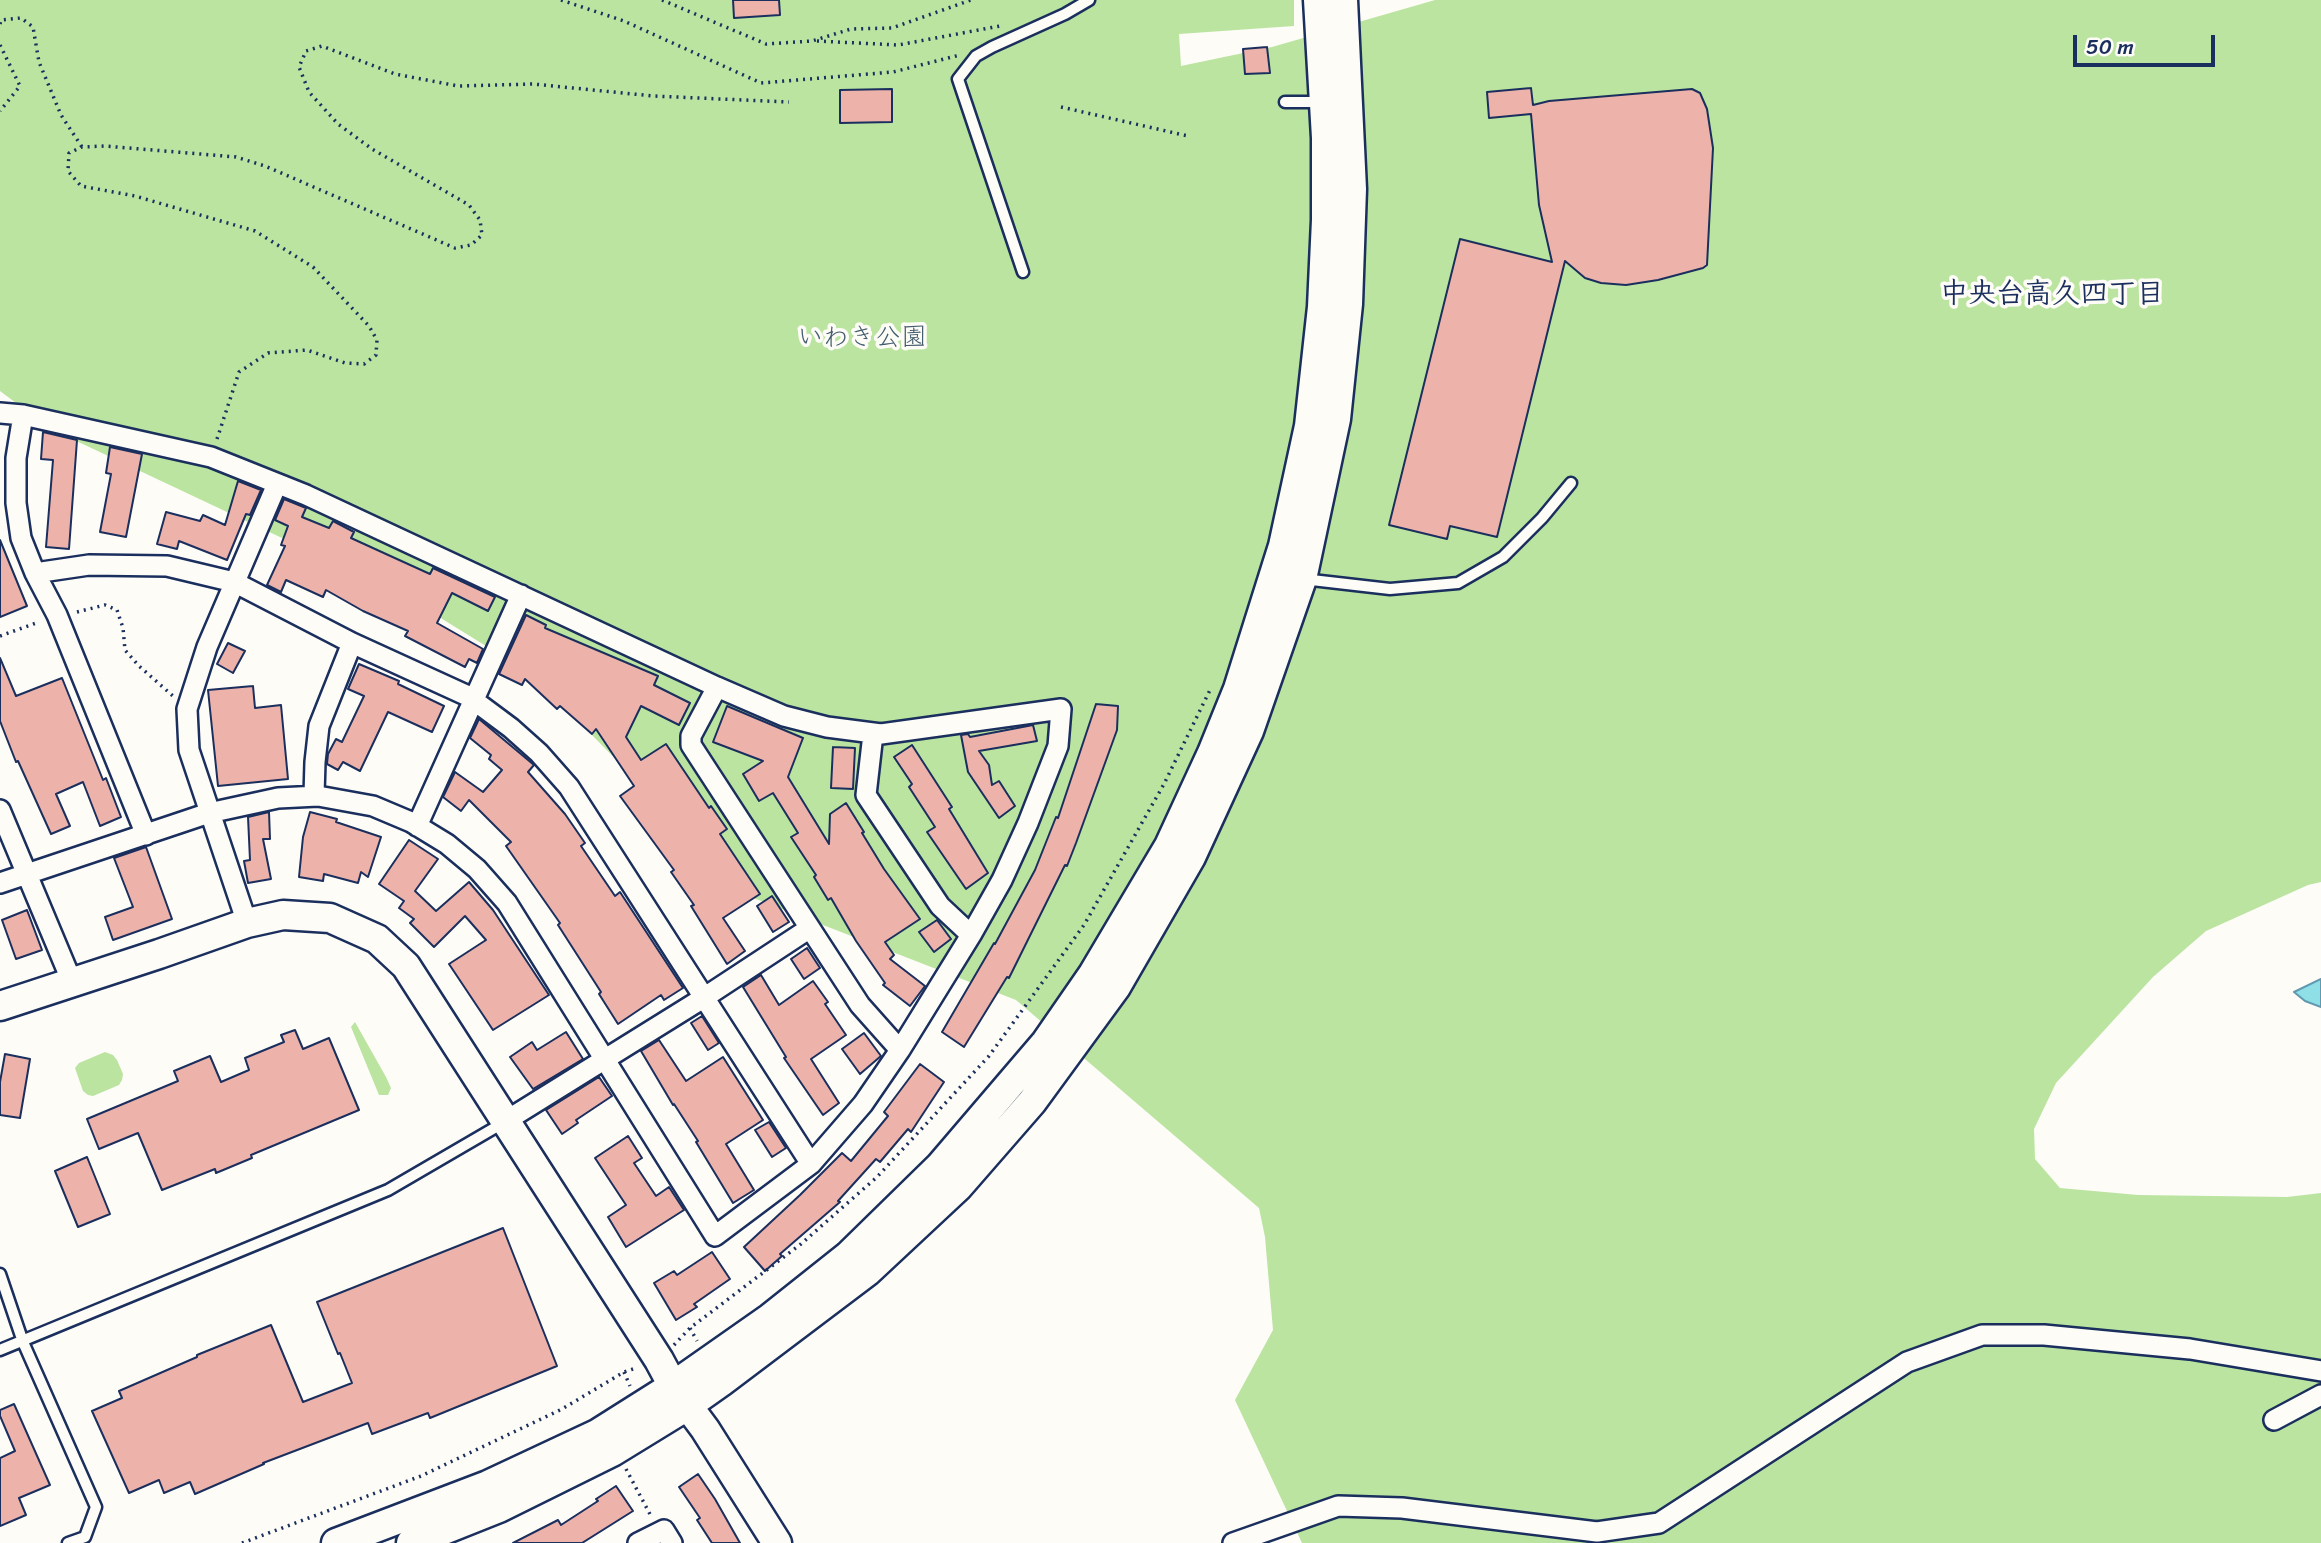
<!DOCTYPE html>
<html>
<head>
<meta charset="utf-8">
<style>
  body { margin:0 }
  #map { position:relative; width:2321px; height:1543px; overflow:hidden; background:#fdfcf7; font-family:Sriracha,sans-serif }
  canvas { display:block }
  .scale { position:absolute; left:2073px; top:35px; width:142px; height:32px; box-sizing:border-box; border:4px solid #1b2f5e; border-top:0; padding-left:9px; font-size:21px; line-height:24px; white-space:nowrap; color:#1b2f5e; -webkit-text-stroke:5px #fdfcf7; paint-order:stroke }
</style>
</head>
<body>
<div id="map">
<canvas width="2321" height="1543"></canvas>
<div class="scale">50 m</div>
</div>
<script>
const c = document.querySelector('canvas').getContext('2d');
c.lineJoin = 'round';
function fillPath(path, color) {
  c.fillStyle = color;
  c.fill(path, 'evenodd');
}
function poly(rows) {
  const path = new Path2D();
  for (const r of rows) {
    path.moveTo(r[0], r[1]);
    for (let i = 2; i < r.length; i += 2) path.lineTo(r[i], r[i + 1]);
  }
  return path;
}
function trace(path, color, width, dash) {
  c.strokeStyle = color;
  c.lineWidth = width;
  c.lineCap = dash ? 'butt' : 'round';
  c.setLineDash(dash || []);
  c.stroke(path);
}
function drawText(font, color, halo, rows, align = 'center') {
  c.font = font + ' Sriracha,"Klee One",sans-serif';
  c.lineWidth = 7;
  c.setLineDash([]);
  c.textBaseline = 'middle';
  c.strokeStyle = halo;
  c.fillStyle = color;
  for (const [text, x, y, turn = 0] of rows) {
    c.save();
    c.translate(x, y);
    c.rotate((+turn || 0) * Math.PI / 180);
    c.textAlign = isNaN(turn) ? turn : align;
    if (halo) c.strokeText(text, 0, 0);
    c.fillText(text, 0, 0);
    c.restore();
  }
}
fillPath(poly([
  [0,0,1294,0,1294,26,1179,34,1181,66,1272,47,1435,0,2321,0,2321,882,2308,885,2206,931,2153,977,2056,1083,2034,1129,2035,1159,2060,1188,2138,1195,2287,1197,2321,1193,2321,1543,1302,1543,1235,1400,1273,1330,1265,1237,1259,1208,1016,1000,751,897,533,675,405,596,51,429,0,391],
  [355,1022,386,1077,391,1088,388,1095,379,1095,351,1027],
  [105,1052,113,1055,117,1060,123,1074,122,1080,119,1085,93,1096,88,1095,83,1091,75,1068,79,1063]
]), '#bbe4a0');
const water = poly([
  [2321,979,2321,1007,2305,1001,2294,992,2321,979]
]);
fillPath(water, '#8edfe6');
trace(water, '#6099b0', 2);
const building = poly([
  [733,0,779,0,780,15,734,18,733,0],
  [1267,47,1270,73,1245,74,1243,49,1267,47],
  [1531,88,1533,105,1549,101,1692,89,1700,93,1707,109,1713,148,1707,265,1703,268,1658,280,1626,285,1601,283,1585,278,1565,261,1497,537,1450,526,1447,539,1389,525,1460,239,1552,262,1539,205,1531,114,1489,118,1487,92,1531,88],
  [892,89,892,122,840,123,840,90,892,89],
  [43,432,77,440,69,549,46,547,53,460,41,459,43,432],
  [110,447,142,454,126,537,100,532,111,474,106,473,110,447],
  [238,481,261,490,250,515,246,514,227,560,179,541,177,549,157,544,166,512,200,521,203,515,225,525,238,481],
  [284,499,306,508,302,517,329,528,333,521,354,532,351,538,386,554,430,574,433,568,495,597,488,611,452,593,437,623,483,649,477,663,469,659,465,667,405,636,408,631,363,611,326,590,323,597,286,580,281,592,267,585,285,546,281,545,288,526,275,520,284,499],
  [0,540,27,606,0,617,0,540],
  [526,615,546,625,545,628,658,676,654,685,690,703,679,725,641,706,626,737,641,760,666,744,709,808,711,806,727,829,720,834,760,894,723,918,745,951,727,964,691,906,694,905,671,872,674,870,620,796,634,786,596,729,592,734,560,706,557,709,525,679,522,685,499,674,526,615],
  [228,643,245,651,233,673,217,664,228,643],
  [0,658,16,696,62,678,103,780,106,778,121,817,100,826,83,782,56,794,70,826,51,834,18,761,16,762,0,721,0,658],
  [359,664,399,681,398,684,444,706,432,732,388,712,360,771,343,762,338,770,327,764,328,754,336,739,342,742,364,696,348,689,359,664],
  [253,686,255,708,281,705,288,779,218,786,208,690,253,686],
  [1096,704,1118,706,1117,730,1076,843,1067,866,1065,865,1009,978,1007,977,964,1047,942,1032,994,943,995,944,1035,870,1056,817,1058,818,1096,704],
  [727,706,803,738,788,777,829,844,830,814,846,803,864,832,862,833,884,869,920,919,885,942,894,955,890,959,925,986,910,1006,883,985,885,983,856,941,831,898,828,900,814,877,816,875,791,837,798,833,773,793,759,801,743,774,763,761,713,742,727,706],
  [479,719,534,765,528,772,565,814,585,843,581,846,615,896,620,892,683,988,664,1000,661,995,618,1024,599,994,601,992,558,925,560,923,506,846,511,842,469,800,461,811,443,797,455,772,483,792,502,770,489,759,491,755,470,738,479,719],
  [1033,725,1037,741,979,751,989,765,992,785,999,781,1015,806,999,818,968,772,961,735,968,734,970,737,1033,725],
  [912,745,952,807,949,809,988,873,966,889,927,832,935,827,909,787,912,784,894,757,912,745],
  [833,747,855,748,853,789,831,788,833,747],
  [269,812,270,839,263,839,271,879,248,883,244,861,250,860,248,817,269,812],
  [310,812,337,819,336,822,381,837,368,877,361,872,358,883,324,874,323,881,299,877,303,837,310,812],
  [409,840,438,859,415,891,436,911,469,882,493,910,549,995,493,1030,449,964,486,940,465,916,434,947,410,923,414,919,399,908,404,901,379,884,409,840],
  [146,847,172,919,113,940,105,917,133,907,114,858,146,847],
  [772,896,789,922,773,932,757,906,772,896],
  [27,910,42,950,16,959,2,920,27,910],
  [937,920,951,939,934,952,919,932,937,920],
  [807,948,820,968,804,979,791,959,807,948],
  [761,975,779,1005,813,981,828,1002,825,1004,846,1035,811,1059,839,1103,823,1115,784,1058,786,1057,743,987,761,975],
  [702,1016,719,1043,708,1050,691,1023,702,1016],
  [295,1030,303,1049,329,1038,359,1110,251,1155,252,1158,216,1173,215,1169,162,1190,138,1133,99,1149,87,1119,178,1081,174,1071,210,1056,221,1082,249,1070,245,1058,284,1042,281,1035,295,1030],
  [566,1032,583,1059,533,1089,510,1057,532,1042,537,1050,566,1032],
  [864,1033,881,1056,860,1074,842,1049,864,1033],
  [659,1040,686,1081,723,1057,763,1120,726,1144,754,1190,733,1203,696,1142,698,1141,674,1104,673,1105,641,1051,659,1040],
  [5,1054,30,1059,20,1118,0,1115,0,1082,5,1054],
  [920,1064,944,1082,911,1132,908,1129,880,1162,876,1159,838,1201,840,1202,780,1254,782,1256,765,1271,744,1247,800,1195,842,1153,851,1161,888,1116,884,1112,920,1064],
  [599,1077,612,1096,576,1120,578,1123,562,1134,546,1110,599,1077],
  [769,1122,786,1148,772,1157,755,1130,769,1122],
  [628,1136,642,1158,634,1163,656,1196,669,1187,684,1210,626,1247,608,1217,626,1205,595,1158,628,1136],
  [87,1157,110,1214,78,1227,55,1171,87,1157],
  [503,1228,557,1366,430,1418,428,1413,372,1434,368,1423,263,1463,264,1464,195,1494,190,1482,164,1493,159,1480,129,1493,92,1411,122,1398,119,1391,197,1357,197,1355,271,1325,303,1402,352,1383,340,1353,338,1354,317,1302,503,1228],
  [712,1252,730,1279,694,1304,697,1307,676,1320,654,1283,674,1271,677,1275,712,1252],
  [14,1404,50,1485,19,1498,26,1515,0,1526,0,1458,15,1451,0,1416,0,1410,14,1404],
  [698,1474,715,1499,740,1543,712,1543,697,1520,700,1518,679,1487,698,1474],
  [616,1486,633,1511,582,1543,513,1543,558,1520,561,1525,598,1501,596,1499,616,1486]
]);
fillPath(building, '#edb3aa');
trace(building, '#1b2f5e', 2);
const lane = poly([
  [1285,102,1323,102],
  [1023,272,958,79,976,56,992,47,1065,14,1089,0],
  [1303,579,1390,589,1458,583,1503,557,1542,518,1571,483],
  [0,1274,23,1342,96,1507,85,1537,68,1543],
  [0,1350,388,1190,503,1123]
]);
const street = poly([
  [0,413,23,415,211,457,306,495,717,687,784,716,827,727,881,734,1061,709,1058,746,1028,823,1002,880,971,935,900,1050,863,1104,811,1164,715,1236,507,903,477,869,447,844,411,822,373,806,318,796,278,798,209,813,0,883],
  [23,415,16,458,16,503,21,538,35,573,57,615,146,835],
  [35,573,89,565,167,566,234,582,352,643,468,696,511,728,539,753,569,787,811,1164],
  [717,687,691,736,691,745,860,1005,900,1050],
  [873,734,866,795,940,906,971,935],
  [314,795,315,762,319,726,352,643],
  [0,810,72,982],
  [417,826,521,595],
  [247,923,189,750,187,709,207,647,277,484],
  [504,1122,705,997,810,928],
  [2274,1420,2321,1395],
  [638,1543,664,1530,672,1543],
  [1233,1543,1338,1506,1402,1508,1597,1532,1659,1523,1907,1362,1982,1335,2044,1335,2190,1349,2321,1371]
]);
const secondary = poly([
  [0,1006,159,954,247,923,283,915,330,918,377,939,406,966,659,1360,673,1386,705,1429,777,1543],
  [336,1543,488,1485,597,1434,673,1386,770,1318,848,1256,940,1166,1046,1042,1093,974,1169,846,1212,753,1238,689,1283,546,1309,426,1322,307,1326,220,1326,138,1318,0],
  [411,1543,499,1508,612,1452,687,1406,721,1382,868,1271,958,1187,1032,1102,1116,987,1191,857,1249,731,1302,579,1336,419,1348,304,1352,189,1343,0]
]);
trace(lane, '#1b2f5e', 15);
trace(street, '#1b2f5e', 24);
trace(secondary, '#1b2f5e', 33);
trace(poly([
  [561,0,624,21,761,83,893,72,960,55],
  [662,0,766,44,812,41,851,29,892,28,971,0],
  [0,24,1,20,21,18,33,27,39,62,61,115,82,147],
  [817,41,898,45,1000,26],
  [0,45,20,86,0,111],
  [1061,107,1188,136],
  [217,439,239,372,268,353,307,350,345,363,364,364,376,355,377,340,369,326,313,267,255,231,135,196,81,186,68,171,69,153,82,147,105,146,236,157,265,166,455,248,471,245,482,235,480,220,469,205,372,149,338,124,309,92,299,67,306,51,322,46,395,74,458,86,533,84,653,96,789,102],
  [77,612,105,605,117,610,123,628,125,650,139,666,173,696],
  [0,636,39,622],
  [690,1328,697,1341],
  [674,1345,690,1328,801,1244,877,1177,989,1056,1084,925,1164,784,1210,690],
  [624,1372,630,1386],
  [626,1469,652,1518],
  [242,1543,421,1476,562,1409,624,1372,636,1368]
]), '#1b2f5e', 3.5, [2, 5]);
trace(lane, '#fdfcf7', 10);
trace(street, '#fdfcf7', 19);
trace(secondary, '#fdfcf7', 28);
drawText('26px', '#435c6e', '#fdfcf7', [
  ["いわき公園",862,338]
]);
drawText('bold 28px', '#1b2f5e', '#fdfcf7', [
  ["中央台高久四丁目",2052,295]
]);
</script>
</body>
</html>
